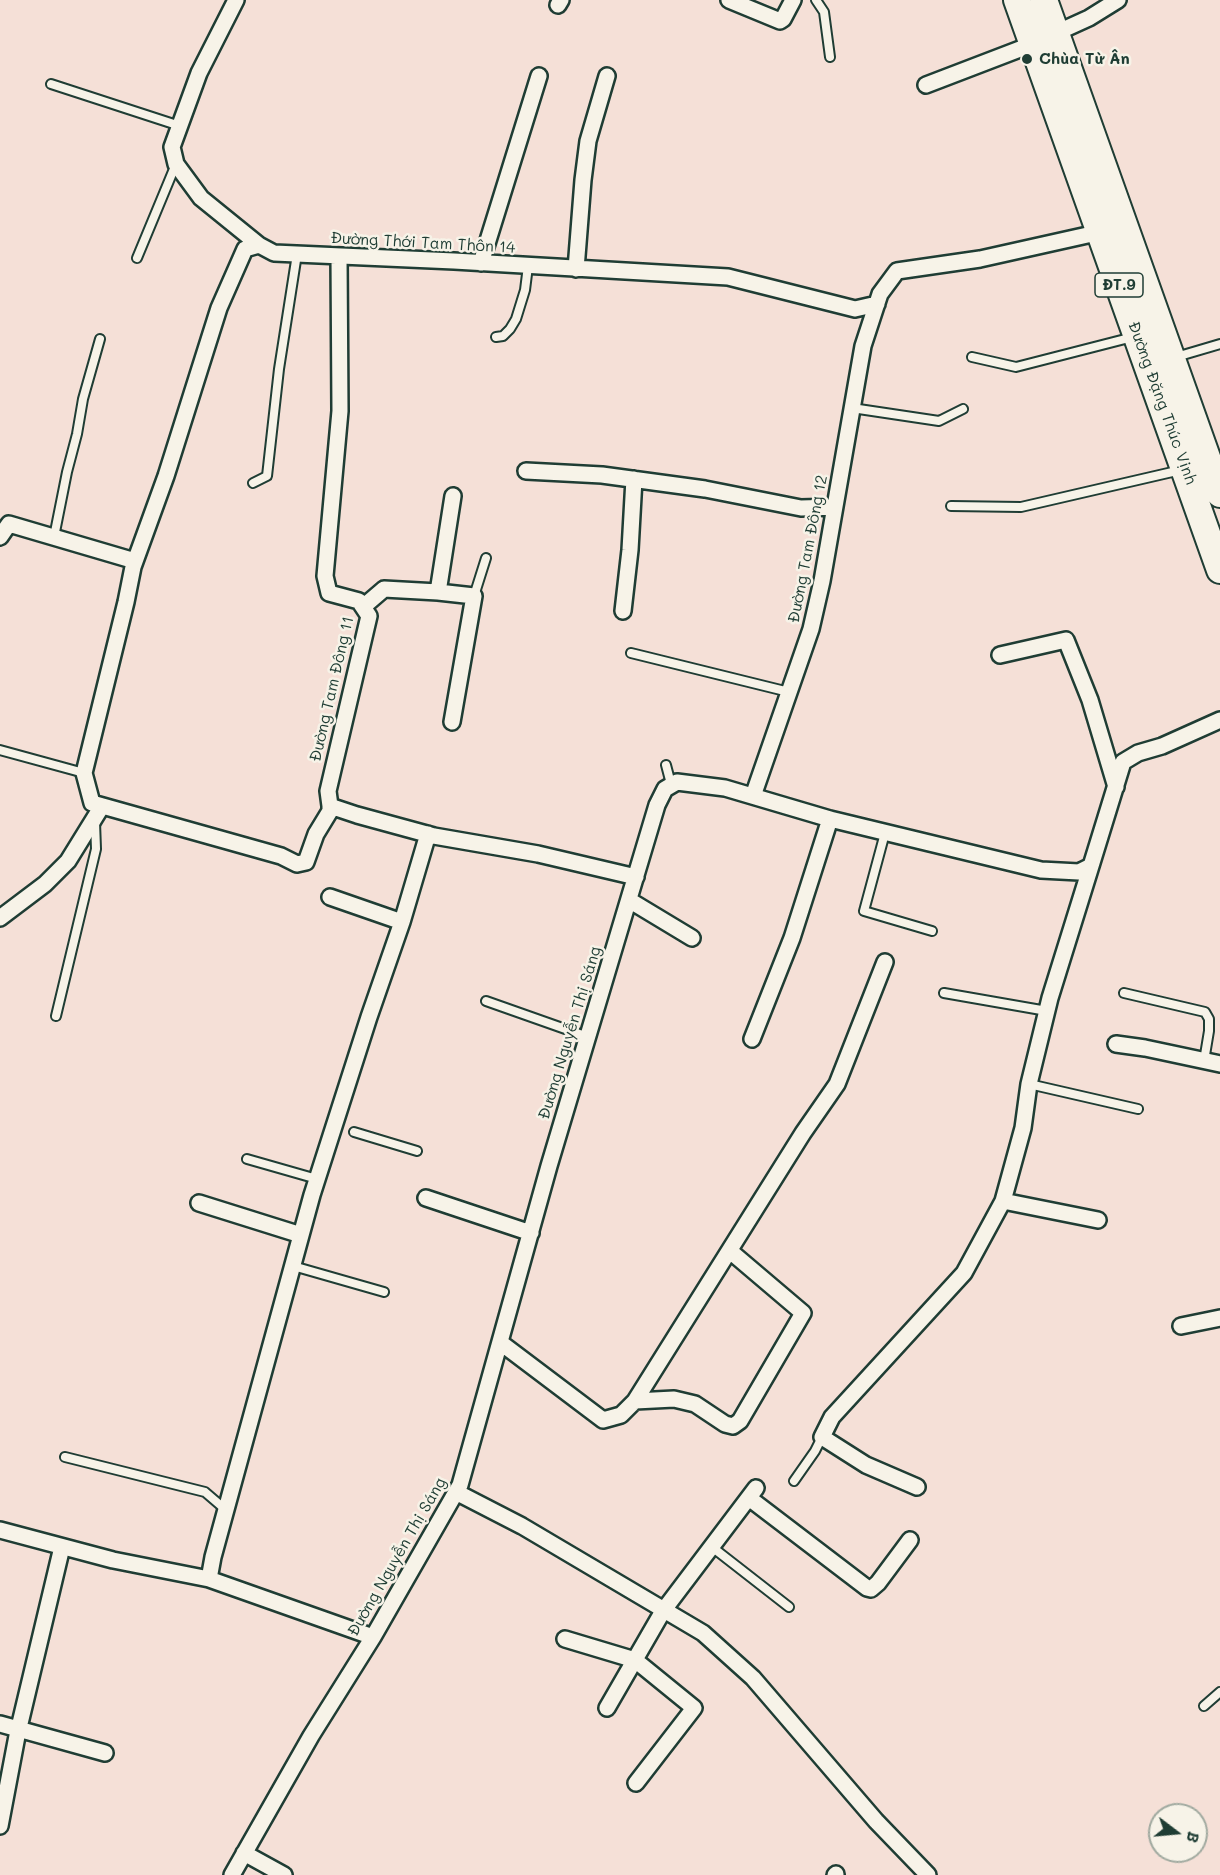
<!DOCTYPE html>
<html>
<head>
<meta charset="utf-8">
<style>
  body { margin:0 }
  #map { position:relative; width:1220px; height:1875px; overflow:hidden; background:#f5e0d7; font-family:Mali,sans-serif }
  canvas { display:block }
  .north { position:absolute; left:1148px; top:1803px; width:60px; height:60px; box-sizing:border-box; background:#f7f3e8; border:2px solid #a1aaa0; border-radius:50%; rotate:106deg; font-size:16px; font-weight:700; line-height:24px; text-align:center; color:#1f3d34 }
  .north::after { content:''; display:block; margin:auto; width:21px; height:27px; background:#1f3d34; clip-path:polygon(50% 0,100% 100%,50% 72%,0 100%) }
</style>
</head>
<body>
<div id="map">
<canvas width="1220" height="1875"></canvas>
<div class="north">B</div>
</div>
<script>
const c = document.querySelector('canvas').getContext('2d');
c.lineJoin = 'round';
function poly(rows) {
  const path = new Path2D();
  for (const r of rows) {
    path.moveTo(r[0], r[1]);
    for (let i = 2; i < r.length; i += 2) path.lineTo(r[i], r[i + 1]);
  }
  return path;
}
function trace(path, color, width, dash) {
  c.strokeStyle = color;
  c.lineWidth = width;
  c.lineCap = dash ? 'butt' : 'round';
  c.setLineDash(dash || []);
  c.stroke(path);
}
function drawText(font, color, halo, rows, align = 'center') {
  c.font = font + ' Mali,sans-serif';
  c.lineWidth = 5;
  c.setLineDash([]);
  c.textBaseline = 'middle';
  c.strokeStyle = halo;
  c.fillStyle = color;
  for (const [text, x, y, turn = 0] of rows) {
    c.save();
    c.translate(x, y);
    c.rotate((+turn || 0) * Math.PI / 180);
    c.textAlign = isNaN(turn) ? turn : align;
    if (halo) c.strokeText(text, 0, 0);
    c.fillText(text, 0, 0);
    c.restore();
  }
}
const service = poly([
  [816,0,824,12,830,57],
  [51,84,180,126],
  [137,258,176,164],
  [496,337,503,336,510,329,516,319,525,290,528,266],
  [972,357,1016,367,1133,337],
  [1176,357,1220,344],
  [852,408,939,421,963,409],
  [253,483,267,476,279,369,297,254],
  [951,506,1021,507,1181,470],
  [54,537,67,472,77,434,83,399,100,339],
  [474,596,486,558],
  [631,653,789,692],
  [0,750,84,773],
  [666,765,671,784],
  [885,833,864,911,932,931],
  [944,993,1047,1011],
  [1124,993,1205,1012,1209,1019,1209,1031,1204,1061],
  [486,1001,588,1037],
  [56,1016,96,849,95,822],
  [1029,1084,1138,1109],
  [354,1132,417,1151],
  [247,1159,317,1179],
  [293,1266,384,1292],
  [65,1457,205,1492,226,1510],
  [794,1481,815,1451,822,1437],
  [712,1547,789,1607],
  [1204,1706,1220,1692]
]);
const minor = poly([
  [236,0,199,73,172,147,176,164,201,198,259,245,274,253,454,261,728,277,855,309,877,304],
  [729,0,780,21,783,19,793,0],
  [558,5,561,0],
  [1056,33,1089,18,1118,0],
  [926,85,1033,44],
  [259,245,245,249,219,308,166,476,133,567,126,602,84,773,92,803,281,856,297,864,306,862,316,834,330,811,330,806],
  [339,256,340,411,325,576,329,593,359,601,369,616,328,791,330,806,357,815,434,836,538,854,636,877],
  [481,263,539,76],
  [576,269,583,180,588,141,607,76],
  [526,471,602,475,705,489,801,508,835,507],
  [0,537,9,524,135,561],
  [438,592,453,496],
  [363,607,384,589,438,592,474,596,452,722],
  [623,611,630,550,634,479],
  [1000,655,1066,640,1090,700,1116,787],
  [753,796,811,629,822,581,863,346,880,294,897,271,980,259,1101,232],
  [330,897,402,922],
  [629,900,692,938],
  [0,918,45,884,68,861,102,806],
  [752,1039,792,938,830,819],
  [1116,1044,1145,1048,1220,1064],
  [426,1198,531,1233],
  [1003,1201,1098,1220],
  [199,1203,301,1235],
  [1181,1326,1220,1318],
  [501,1343,603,1420,621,1415,635,1401,803,1133,837,1084,885,962],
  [635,1401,674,1399,695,1404,725,1424,733,1426,740,1421,803,1313,730,1251],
  [917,1487,866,1465,822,1437,832,1417,964,1273,1003,1201,1023,1128,1029,1084,1050,998,1091,866],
  [456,1492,522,1526,703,1633,753,1678,876,1821,928,1875],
  [749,1498,867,1588,871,1589,878,1583,910,1540],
  [0,1530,113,1560,209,1579],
  [373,1637,209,1579,213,1557,312,1195,369,1017,402,922,428,834],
  [565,1639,635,1660,694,1708,636,1783],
  [607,1708,663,1611,756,1488],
  [0,1724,105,1753],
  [0,1826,17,1736,62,1547],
  [244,1853,284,1875],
  [232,1875,311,1736,373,1637,460,1485,549,1166,657,805,665,789,677,782,725,788,830,819,1041,870,1079,872,1091,866,1123,762,1138,753,1162,746,1220,720],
  [835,1875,836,1874]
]);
const primary = poly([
  [1017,0,1220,570],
  [1044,0,1220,494]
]);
trace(service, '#1f3d34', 12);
trace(minor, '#1f3d34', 20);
trace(primary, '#1f3d34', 30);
trace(service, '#f7f3e8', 8);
trace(minor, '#f7f3e8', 15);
trace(primary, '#f7f3e8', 26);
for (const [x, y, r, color] of [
  [1027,59,6,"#1f3d34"]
]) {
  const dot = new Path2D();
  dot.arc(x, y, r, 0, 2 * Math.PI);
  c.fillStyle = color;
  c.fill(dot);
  trace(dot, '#f7f3e8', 2);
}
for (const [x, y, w] of [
  [1119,285,48]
]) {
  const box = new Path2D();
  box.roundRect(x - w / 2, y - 12, w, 24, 4.5);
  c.fillStyle = '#f7f3e8';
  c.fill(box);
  trace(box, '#1f3d34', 1.5);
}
drawText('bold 15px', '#1f3d34', null, [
  ["ĐT.9",1119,285]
]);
drawText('bold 16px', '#1f3d34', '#f7f3e8', [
  ["Chùa Từ Ân",1039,59]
], 'left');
drawText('16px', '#1f3d34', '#f7f3e8', [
  ["Đường Thới Tam Thôn 14",423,243,3],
  ["Đường Đặng Thúc Vịnh",1162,403,70],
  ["Đường Tam Đông 12",808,549,-79],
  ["Đường Tam Đông 11",332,689,-77],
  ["Đường Nguyễn Thị Sáng",570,1033,-73],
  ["Đường Nguyễn Thị Sáng",397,1557,-60]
]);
</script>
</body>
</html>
